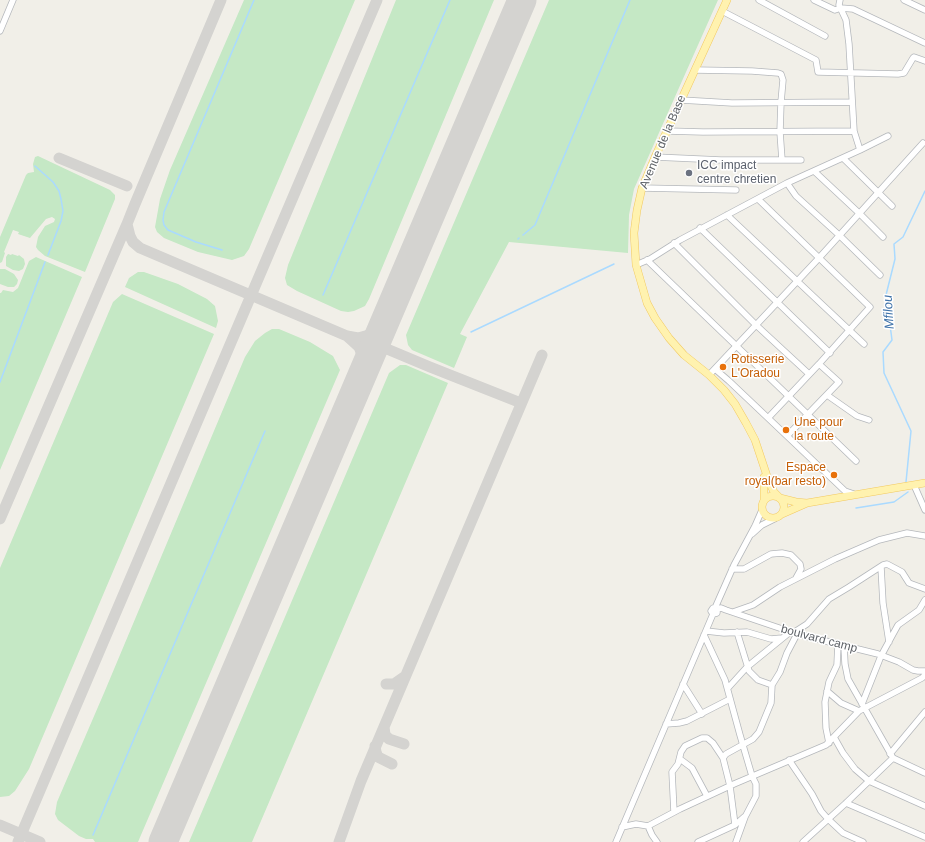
<!DOCTYPE html>
<html>
<head>
<meta charset="utf-8">
<style>
  body { margin:0 }
  canvas { display:block; background:#f1efe8 }
</style>
</head>
<body>
<canvas width="925" height="842"></canvas>
<script>
const c = document.querySelector('canvas').getContext('2d');
c.lineJoin = 'round';
function fillPath(path, color) {
  c.fillStyle = color;
  c.fill(path, 'evenodd');
}
function poly(rows) {
  const path = new Path2D();
  for (const r of rows) {
    if (r.length === 3) {
      path.moveTo(r[0] + r[2], r[1]);
      path.arc(r[0], r[1], r[2], 0, 2 * Math.PI);
      continue;
    }
    path.moveTo(r[0], r[1]);
    for (let i = 2; i < r.length; i += 2) path.lineTo(r[i], r[i + 1]);
  }
  return path;
}
function trace(path, color, width, dash) {
  c.strokeStyle = color;
  c.lineWidth = width;
  c.lineCap = dash ? 'butt' : 'round';
  c.setLineDash(dash || []);
  c.stroke(path);
}
function drawText(font, color, halo, rows, align = 'center') {
  c.font = font + ' Helvetica,sans-serif';
  c.lineWidth = 3;
  c.setLineDash([]);
  c.textBaseline = 'middle';
  c.strokeStyle = halo;
  c.fillStyle = color;
  for (const [text, x, y, turn = 0] of rows) {
    c.save();
    c.translate(x, y);
    c.rotate((+turn || 0) * Math.PI / 180);
    c.textAlign = isNaN(turn) ? turn : align;
    if (halo) c.strokeText(text, 0, 0);
    c.fillText(text, 0, 0);
    c.restore();
  }
}
fillPath(poly([
  [244,0,355,0,249,249,244,256,232,260,198,252,164,238,157,232,155,227,160,199,170,170],
  [396,0,494,0,369,299,365,306,354,311,348,312,341,311,297,291,287,285,285,278,288,265],
  [549,0,718,0,634,189,629,215,628,253,509,242,460,334,467,337,454,368,412,350,408,345,406,335],
  [38,156,110,190,115,195,115,199,85,272,45,256,38,250,36,247,38,237,45,226,54,222,55,219,52,217,46,219,30,238,18,234,19,232,13,230,4,252,5,253,2,262,0,263,0,237,26,175,28,173,34,172,33,164,35,157],
  [8,254,11,255,12,254,18,256,19,255,24,259,25,264,23,269,19,271,13,270,6,266,6,257],
  [36,257,82,277,0,470,0,293,1,293,3,290,13,292,18,288,29,261],
  [0,269,5,269,14,274,18,280,17,284,14,287,8,287,0,284],
  [138,272,144,272,178,284,207,299,215,306,218,321,216,328,125,287,129,278],
  [122,294,214,334,29,769,15,791,9,796,0,797,0,568,113,302],
  [272,329,279,329,310,342,333,356,340,370,138,842,95,842,93,839,86,839,79,836,58,820,55,814,57,802,104,693,245,357,255,341,265,333],
  [400,365,406,365,448,383,252,842,189,842,389,373]
]), '#c5e8c5');
trace(poly([
  [35,166,53,182,59,191,61,199,63,211,61,221,48,255],
  [523,235,535,225,630,0],
  [518,239,519,238],
  [222,250,196,242,168,230,164,225,163,220,164,212,254,0],
  [323,295,450,0],
  [471,332,614,264],
  [0,382,45,262],
  [906,482,911,431,884,373,883,352,892,340,886,295,895,259,894,244,903,237,925,191],
  [856,508,894,502,908,492],
  [93,835,265,431]
]), '#aadaff', 1.5);
trace(poly([
  [221,0,135,204,127,224,130,236,133,242,140,248,347,336,358,338,369,335,380,328,385,323],
  [59,158,127,186],
  [348,337,359,347,363,357,364,363,361,378],
  [375,344,430,367,521,403],
  [0,519,127,224],
  [386,684,394,684,404,677],
  [384,727,385,735,389,739,404,744],
  [375,746,376,752,378,757,392,764],
  [0,825,40,842],
  [18,842,377,0],
  [339,842,361,781,542,355]
]), '#d4d3d0', 11);
trace(poly([
  [163,842,522,0]
]), '#d4d3d0', 29);
const minor = poly([
  [759,0,825,36],
  [814,0,835,10,841,8,853,9,925,43],
  [840,0,839,5,846,20,849,44,854,131,860,150],
  [904,0,925,10],
  [722,11,816,60,818,72,898,74,904,73,913,58,914,57,925,61],
  [0,31,13,0],
  [695,70,752,71,778,73,781,74,783,80,781,102,780,132,782,160],
  [681,100,732,103,852,102],
  [667,131,703,132,854,131],
  [655,157,721,160,801,160],
  [843,158,892,206],
  [814,171,859,213,883,237],
  [787,183,796,196,839,235,880,275],
  [642,188,736,190],
  [758,199,870,307,819,364,768,418],
  [727,215,864,344],
  [700,228,830,353],
  [674,243,756,325,809,374],
  [647,260,856,461],
  [636,265,650,259,680,240,787,183,860,150,888,136],
  [715,369,729,381,845,491,854,494],
  [709,375,819,258,923,143],
  [827,395,857,416,869,420],
  [787,436,839,382,819,364],
  [914,485,925,510],
  [752,534,762,525,776,518],
  [881,567,883,603,889,642],
  [732,569,744,569,771,554,782,553,791,555,800,564,801,569,796,578],
  [715,608,713,608,711,611,713,614,717,613,717,610,715,608,734,565,755,526,762,510],
  [717,609,721,608,726,610,797,634,878,654,899,662,913,670,918,671,925,671],
  [733,612,753,605,780,587,835,559,879,540,907,533,925,536],
  [706,631,724,633,747,632,771,639,782,638],
  [737,632,749,671,758,680,772,685],
  [793,633,807,624,829,599,849,587,883,565,887,564,902,572,909,583,925,589],
  [704,635,725,680,740,735,752,776,756,784,756,796,745,817,736,842],
  [844,646,845,664,848,679,893,758,925,773],
  [683,684,702,714],
  [728,688,747,667,790,632],
  [827,691,841,703,859,711],
  [862,704,881,656,893,634,898,625,919,610,925,600],
  [666,724,679,723,687,721,730,699],
  [834,737,843,753,855,769,869,781,925,806],
  [829,743,826,728,825,702,829,682,837,665,838,644],
  [890,754,925,712],
  [680,759,692,768,707,796],
  [789,760,812,794,821,811,828,819,843,833,863,842],
  [846,803,925,837],
  [674,812,672,772,678,764,681,752,685,746,702,738,707,738,713,743,723,758],
  [735,825,730,786,723,758,726,754,753,739,759,732,771,703,772,685,780,672,787,653,797,634],
  [648,826,680,809,734,784,826,745,859,711,922,678,925,675],
  [622,827,636,824,648,826,652,835,657,842],
  [616,842,713,614],
  [698,842,735,825,744,817],
  [803,842,846,803,893,758]
]);
const major = poly([
  [727,0,655,157,642,188,637,210,634,233,636,265,647,303,655,318,669,338,684,355,709,375,724,390,735,404,746,423,755,440,769,482,774,492,780,498,796,502,807,503],
  [764,477,764,500],
  [773,507,11],
  [782,514,807,503,925,483]
]);
trace(minor, '#b5b8bc', 7);
trace(major, '#f2c960', 8);
trace(minor, '#fff', 5.5);
trace(major, '#fff2af', 7);
for (const [x, y, r, color] of [
  [689,173,4,"#6b7280"],
  [723,367,4,"#e8710a"],
  [786,430,4,"#e8710a"],
  [834,475,4,"#e8710a"]
]) {
  const dot = new Path2D();
  dot.arc(x, y, r, 0, 2 * Math.PI);
  c.fillStyle = color;
  c.fill(dot);
  trace(dot, '#fff', 1.5);
}
drawText('12px', '#5f6368', '#fff', [
  ["Avenue de la Base",663,142,-67],
  ["boulvard camp",819,639,15]
]);
drawText('12px', '#5b616d', '#fff', [
  ["ICC impact",697,166],
  ["centre chretien",697,180]
], 'left');
drawText('12px', '#c56008', '#fff', [
  ["Rotisserie",731,360],
  ["L'Oradou",731,374],
  ["Une pour",794,423],
  ["la route",794,437],
  ["Espace",826,468,"right"],
  ["royal(bar resto)",826,482,"right"]
], 'left');
drawText('italic 13px', '#4174aa', '#fff', [
  ["Mfilou",889,312,-94]
]);
</script>
</body>
</html>
